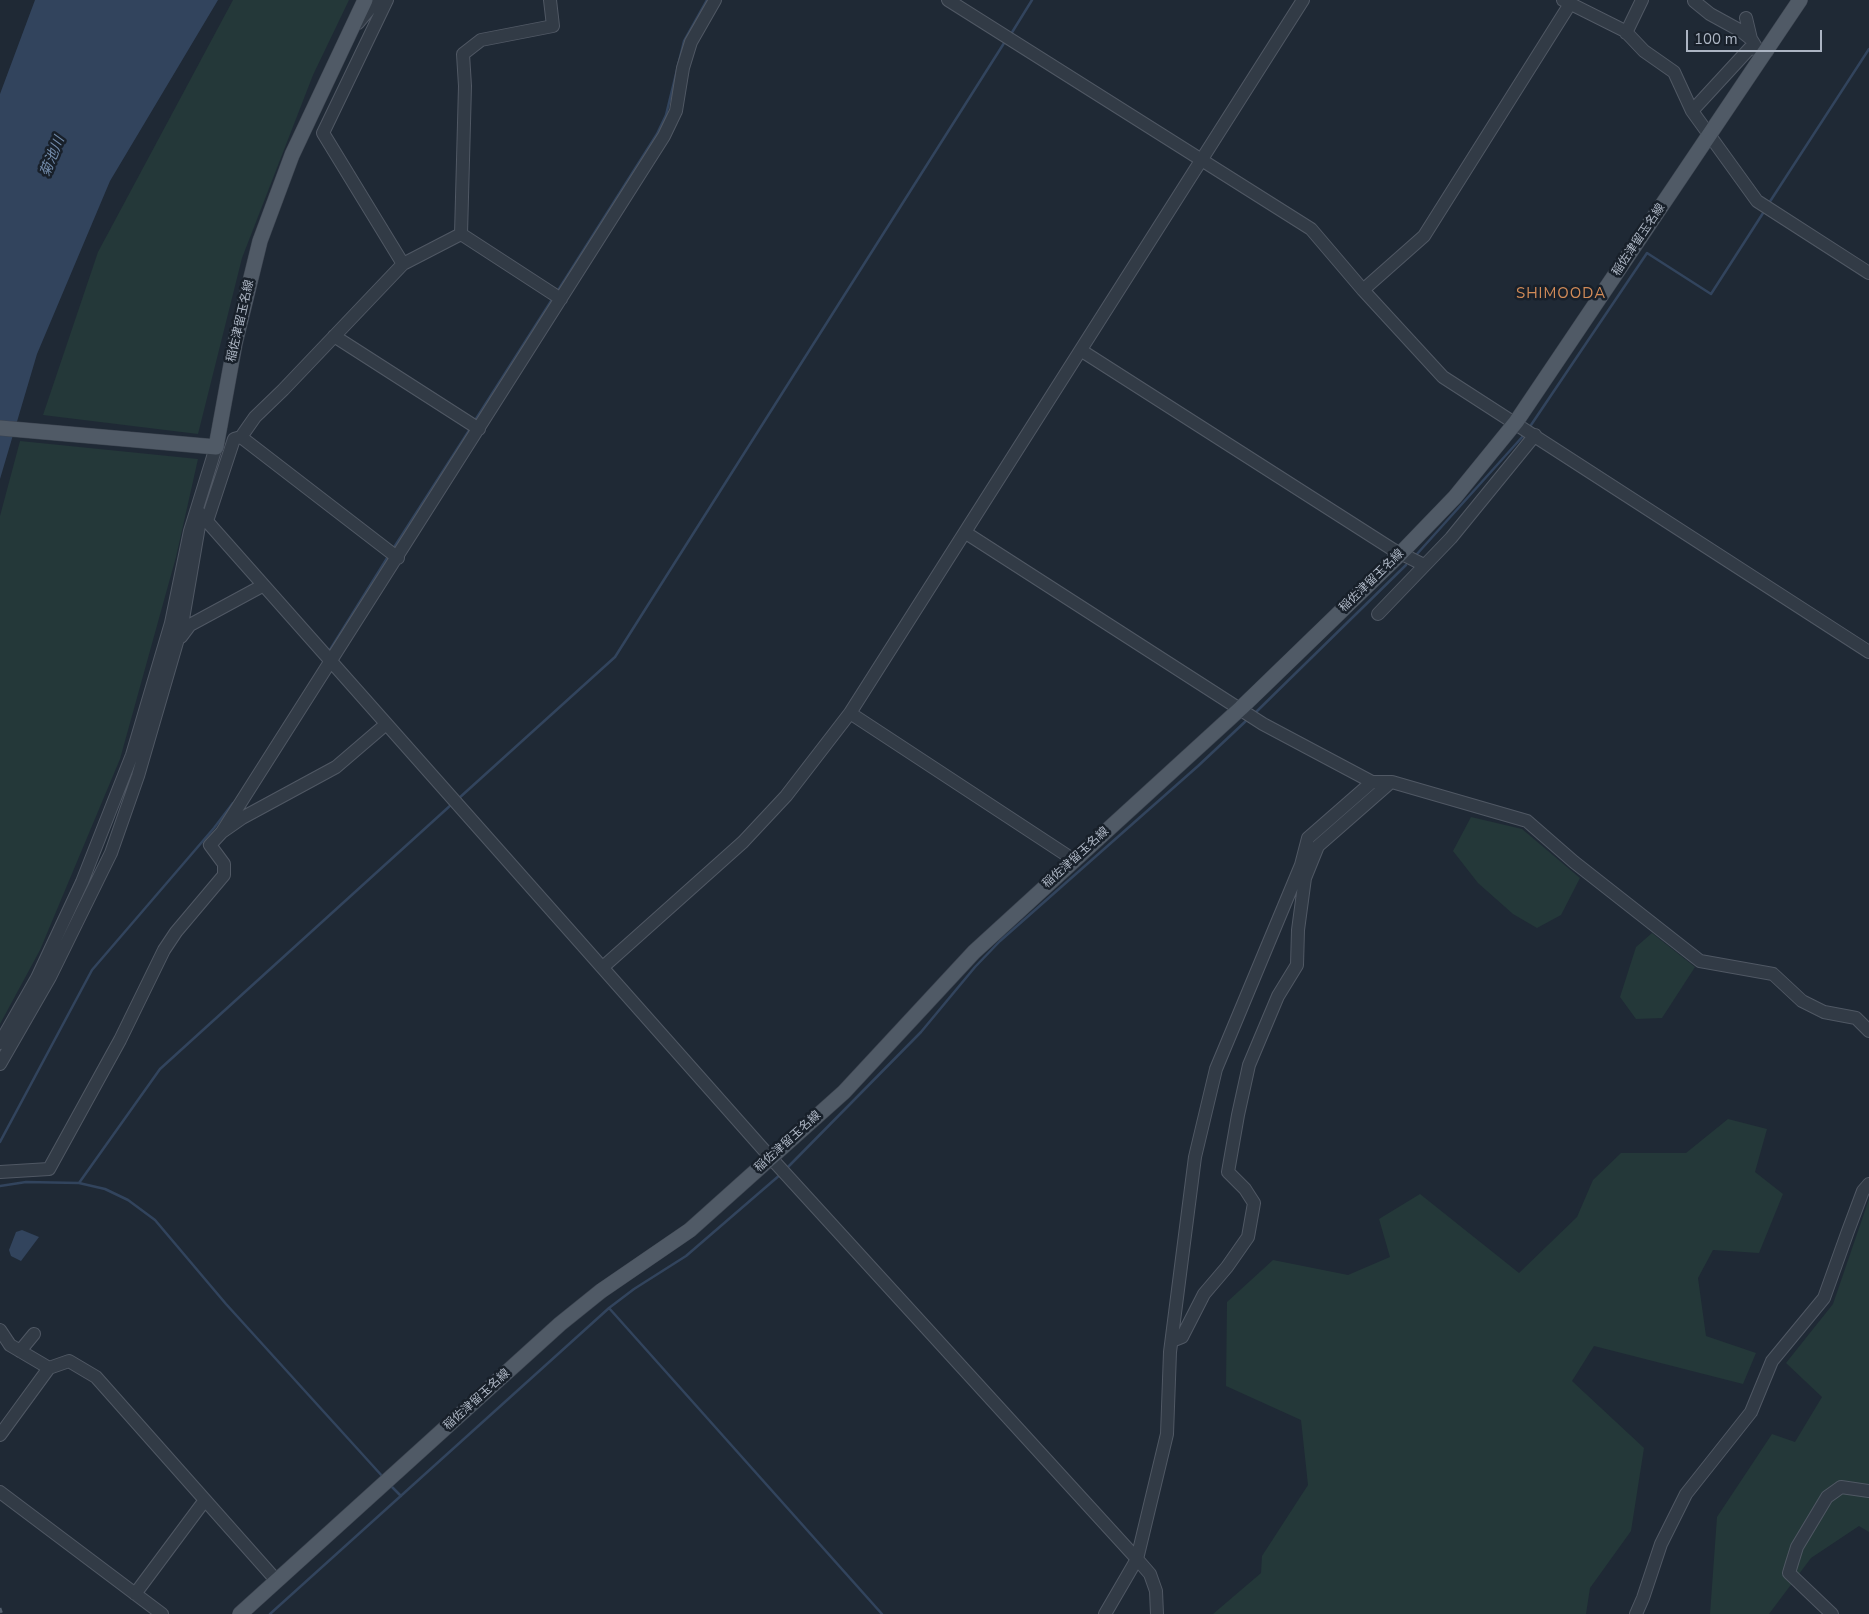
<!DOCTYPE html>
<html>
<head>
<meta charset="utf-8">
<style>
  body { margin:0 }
  #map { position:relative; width:1869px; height:1614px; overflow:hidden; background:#1f2935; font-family:"Nunito Sans",sans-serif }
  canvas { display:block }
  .scale { position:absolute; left:1686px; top:30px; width:136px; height:22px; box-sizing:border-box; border:2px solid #acb5c3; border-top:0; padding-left:6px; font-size:15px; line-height:18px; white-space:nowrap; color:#acb5c3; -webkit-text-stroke:4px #18202a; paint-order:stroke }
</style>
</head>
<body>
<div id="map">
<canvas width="1869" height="1614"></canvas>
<div class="scale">100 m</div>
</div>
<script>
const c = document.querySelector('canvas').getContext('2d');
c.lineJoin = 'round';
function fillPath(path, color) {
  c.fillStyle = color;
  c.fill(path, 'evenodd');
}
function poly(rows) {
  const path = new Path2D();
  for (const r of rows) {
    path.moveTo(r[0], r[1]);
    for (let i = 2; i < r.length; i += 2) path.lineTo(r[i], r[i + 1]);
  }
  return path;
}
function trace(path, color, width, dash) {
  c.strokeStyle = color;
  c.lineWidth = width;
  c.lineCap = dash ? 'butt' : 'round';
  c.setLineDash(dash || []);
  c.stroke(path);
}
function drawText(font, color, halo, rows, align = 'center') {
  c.font = font + ' "Nunito Sans","Noto Sans JP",sans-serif';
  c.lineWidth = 5;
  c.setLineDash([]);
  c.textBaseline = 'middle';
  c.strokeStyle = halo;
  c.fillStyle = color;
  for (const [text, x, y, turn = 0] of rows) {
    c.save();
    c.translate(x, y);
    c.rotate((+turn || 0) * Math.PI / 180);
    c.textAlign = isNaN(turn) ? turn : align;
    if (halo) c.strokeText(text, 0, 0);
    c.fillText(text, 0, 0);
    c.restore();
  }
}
fillPath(poly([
  [233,0,349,0,313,75,242,258,198,434,43,415,98,252],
  [20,441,198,459,176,557,120,759,40,950,0,1024,0,516],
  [1471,817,1522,829,1580,878,1561,915,1537,928,1513,914,1478,883,1453,851],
  [1652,933,1695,967,1662,1018,1636,1019,1620,997,1636,947],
  [1728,1119,1767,1129,1755,1172,1783,1194,1759,1253,1713,1250,1698,1278,1706,1336,1756,1353,1743,1384,1594,1346,1572,1381,1644,1448,1631,1531,1590,1588,1586,1614,1213,1614,1261,1573,1262,1556,1308,1485,1301,1420,1226,1386,1227,1302,1273,1260,1348,1275,1390,1257,1379,1219,1420,1194,1519,1273,1577,1217,1593,1180,1621,1153,1686,1153],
  [1869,1199,1869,1532,1859,1526,1811,1558,1769,1614,1710,1614,1717,1517,1772,1434,1795,1442,1822,1397,1786,1363,1833,1304]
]), '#243839');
fillPath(poly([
  [35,0,218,0,110,181,37,354,0,479,0,94],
  [22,1230,39,1237,21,1261,11,1256,9,1250,16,1232]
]), '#32445d');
trace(poly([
  [1011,34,1032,0],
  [1769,203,1869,49],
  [557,292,657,134,666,115,684,41,707,0],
  [474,422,553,298],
  [1529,428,1647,253,1711,294,1765,210],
  [393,549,470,429],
  [1417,554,1524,435],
  [328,653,389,555],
  [1254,714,1406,565],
  [458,799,615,657,1006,40],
  [0,1142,92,970,214,828,233,803],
  [787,1168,921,1032,975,967,1000,941,1198,766,1248,719],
  [79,1183,160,1069,452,804],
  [0,1186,26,1182,79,1183,105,1189,128,1200,155,1220,226,1304,383,1477],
  [609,1308,882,1614],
  [390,1485,401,1496],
  [270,1614,609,1308,634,1289,686,1256,781,1174]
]), '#32445d', 2.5);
const minor = poly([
  [387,0,323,133,403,264],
  [948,0,1311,229,1363,290,1443,377,1869,652],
  [1563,0,1625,31,1644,51,1674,72,1692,111,1757,201,1869,273],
  [1694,1,1710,14,1741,31,1751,39,1756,47],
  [1746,18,1751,39],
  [358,23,377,0],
  [1626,33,1642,0],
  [1692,111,1750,48,1767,51],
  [461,234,465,86,463,54,481,40,553,26,550,0],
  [461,234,561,299],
  [1363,290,1424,236,1570,4],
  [334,336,479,429],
  [1082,351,1392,549,1424,565],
  [241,437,398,558],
  [197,510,771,1158,1137,1559,1150,1574,1156,1591,1157,1614],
  [207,521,234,439,241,437,255,417,283,390,403,264,461,234],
  [966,533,1263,724,1372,782,1392,782,1527,821,1574,862,1700,961,1773,974,1802,1001,1824,1012,1856,1018,1869,1031],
  [1378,614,1451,538,1535,435],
  [181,637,190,625,262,586],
  [850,713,1074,860],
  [222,832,664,136,676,111,683,68,691,42,715,0],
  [603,967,743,842,786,796,850,713,1303,0],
  [0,1043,37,978,82,882,132,755,171,623,190,531,216,447],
  [0,1064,50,977,111,853,138,776,182,625,199,526],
  [0,1172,49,1169,120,1040,164,950,176,932,224,875,224,864,210,845,222,832,242,818,336,767,385,725],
  [0,1330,10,1345,49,1368],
  [1172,1341,1182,1337,1204,1294,1227,1267,1248,1237,1254,1203,1245,1189,1228,1172,1238,1115,1249,1065,1278,996,1297,965,1298,930,1305,878,1318,846,1391,782],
  [20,1351,34,1334],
  [0,1435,49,1368,69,1361,96,1377,276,1580],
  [0,1492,162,1614],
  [135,1594,205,1500],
  [1105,1614,1137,1559,1167,1434,1170,1352,1195,1157,1216,1069,1301,865,1308,838,1372,782],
  [1636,1614,1643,1598,1661,1544,1686,1494,1751,1412,1772,1361,1824,1298,1848,1231,1863,1191,1869,1184],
  [1832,1614,1789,1573,1792,1563,1797,1547,1827,1497,1841,1487,1869,1491]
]);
const major = poly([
  [0,428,216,447,235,343,260,241,292,155,365,0],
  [240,1614,560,1324,601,1291,690,1230,844,1092,974,952,1241,708,1400,554,1455,497,1516,422,1800,0]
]);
trace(minor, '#505864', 14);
trace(major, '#3c4450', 16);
trace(minor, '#323b46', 12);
trace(major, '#505a66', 15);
trace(poly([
  [0,1608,2,1614]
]), '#545f6d', 2.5, [5, 5]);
drawText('12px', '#acb5c3', '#18202a', [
  ["稲佐津留玉名線",1639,240,-56],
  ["稲佐津留玉名線",241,321,-77],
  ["稲佐津留玉名線",1372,581,-44],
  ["稲佐津留玉名線",1076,858,-42],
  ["稲佐津留玉名線",788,1142,-42],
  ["稲佐津留玉名線",477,1400,-42]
]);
drawText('italic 14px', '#748dac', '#18202a', [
  ["菊池川",53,157,-68]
]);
c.letterSpacing = '1px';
drawText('15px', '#d28b58', '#18202a', [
  ["SHIMOODA",1561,294]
]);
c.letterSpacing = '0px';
</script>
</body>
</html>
